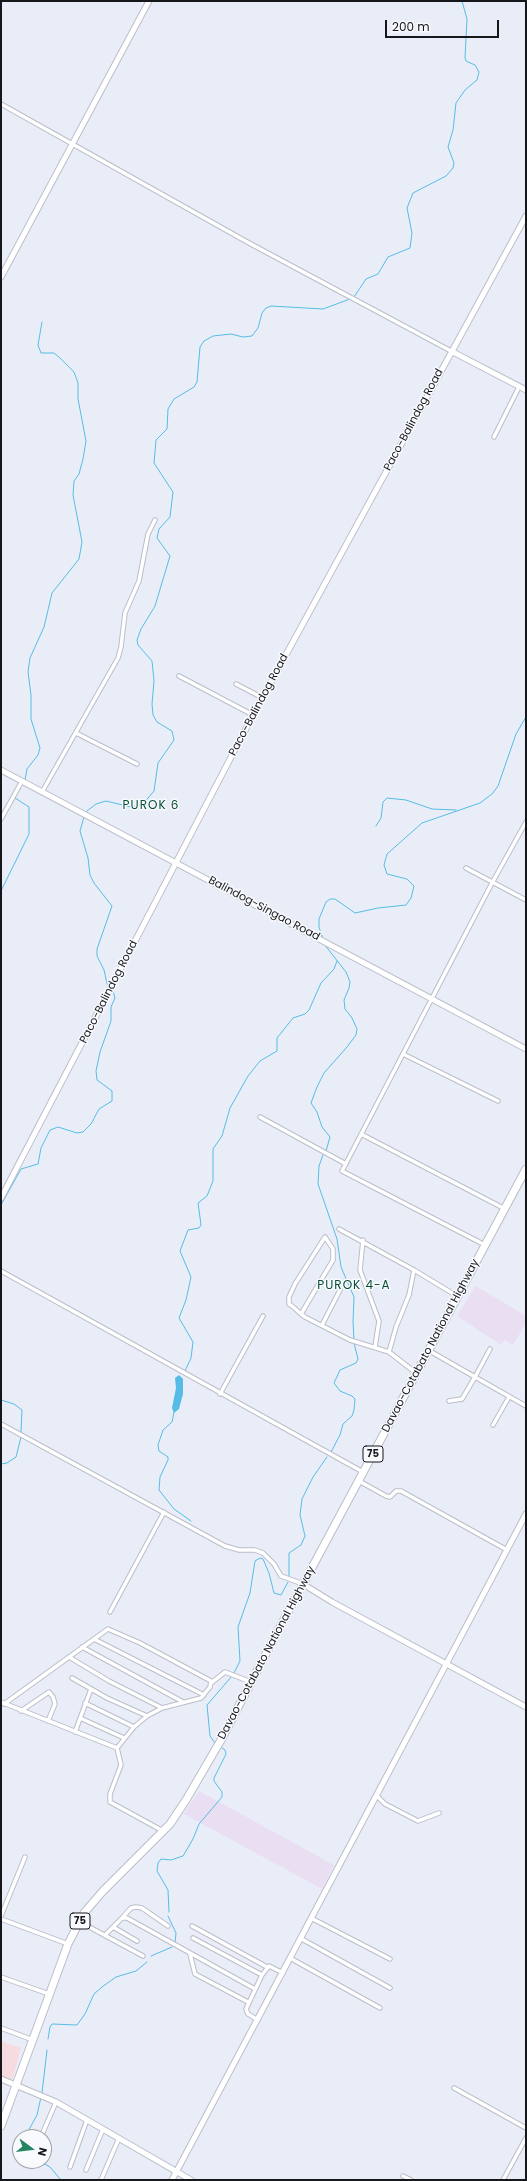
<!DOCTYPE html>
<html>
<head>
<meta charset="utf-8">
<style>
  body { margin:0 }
  #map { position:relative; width:527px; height:2181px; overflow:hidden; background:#e9edf8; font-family:Poppins,sans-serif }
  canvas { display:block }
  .frame { position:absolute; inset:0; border:2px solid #15171a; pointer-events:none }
  .north { position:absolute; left:12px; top:2129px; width:40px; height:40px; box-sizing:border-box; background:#f8fafe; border:1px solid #9d9fa3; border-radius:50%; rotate:105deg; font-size:11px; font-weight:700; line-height:16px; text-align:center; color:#15171a }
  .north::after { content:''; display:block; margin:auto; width:14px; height:18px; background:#248660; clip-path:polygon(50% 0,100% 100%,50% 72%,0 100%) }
  .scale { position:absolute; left:385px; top:20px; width:114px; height:18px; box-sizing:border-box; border:2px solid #15171a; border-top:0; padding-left:5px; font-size:12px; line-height:14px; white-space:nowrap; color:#15171a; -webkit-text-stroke:3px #f8fafe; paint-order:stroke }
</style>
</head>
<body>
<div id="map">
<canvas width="527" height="2181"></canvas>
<div class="frame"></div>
<div class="north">N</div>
<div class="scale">200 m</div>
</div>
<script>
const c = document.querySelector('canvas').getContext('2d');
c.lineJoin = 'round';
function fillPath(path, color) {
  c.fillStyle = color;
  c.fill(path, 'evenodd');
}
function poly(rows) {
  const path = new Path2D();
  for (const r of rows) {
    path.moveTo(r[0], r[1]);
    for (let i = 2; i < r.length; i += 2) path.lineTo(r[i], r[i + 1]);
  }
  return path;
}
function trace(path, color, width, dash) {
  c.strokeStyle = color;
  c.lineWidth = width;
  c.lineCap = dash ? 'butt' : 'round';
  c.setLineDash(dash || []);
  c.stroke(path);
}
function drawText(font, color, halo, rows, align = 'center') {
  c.font = font + ' Poppins,sans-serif';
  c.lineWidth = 3;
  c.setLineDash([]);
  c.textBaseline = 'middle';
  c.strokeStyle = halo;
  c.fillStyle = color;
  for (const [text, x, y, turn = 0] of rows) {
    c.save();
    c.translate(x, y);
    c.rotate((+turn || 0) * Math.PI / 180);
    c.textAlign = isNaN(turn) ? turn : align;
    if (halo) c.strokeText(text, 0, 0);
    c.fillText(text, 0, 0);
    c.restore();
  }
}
fillPath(poly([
  [1,2041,21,2048,12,2081,1,2077]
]), '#f6dbe0');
fillPath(poly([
  [476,1286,526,1316,526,1323,513,1345,504,1340,501,1345,457,1316],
  [199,1791,334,1865,322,1889,184,1814]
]), '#e9def2');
fillPath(poly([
  [179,1375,183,1379,183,1394,179,1409,174,1413,172,1408,176,1388,175,1378]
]), '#56bce5');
trace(poly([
  [354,297,366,279,378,274,388,257,410,248,412,233,407,208,413,193,446,176,453,168,454,163,448,147,453,130,456,103,465,90,477,80,479,72,475,65,466,61,465,58,467,19,462,1],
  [25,780,27,769,38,755,40,748,31,719,31,695,28,672,30,658,44,627,52,593,79,559,82,542,73,495,74,481,79,474,83,459,86,441,78,399,78,383,74,372,60,358,54,353,41,353,38,345,42,322],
  [87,811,96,804,106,801,131,807,142,805,154,791,158,763,174,740,172,731,157,722,153,715,152,704,154,681,152,661,138,645,137,640,141,629,155,606,170,556,157,538,159,529,170,517,173,492,154,463,156,440,167,429,168,409,174,399,194,387,197,382,200,347,204,341,213,336,231,334,243,337,252,336,258,328,262,313,266,308,271,306,323,309,350,299],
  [84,817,80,831,88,858,90,875,94,883,112,906,97,949,97,956,104,970,108,988],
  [376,826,381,818,383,802,387,798,406,800,432,809,456,810],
  [1,891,29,834,29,807,15,798,22,784],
  [323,939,319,927,319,919,326,902,330,899,335,899,355,913,378,908,406,905,411,898,414,886,407,879,387,874,384,865,387,854,422,823,480,803,492,794,498,786,516,734,526,717],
  [324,944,346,972,350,982,349,988,344,1000,345,1009,352,1018,357,1029,356,1035,347,1047,324,1073,317,1087,311,1103,317,1112,322,1127,330,1137,326,1151],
  [323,1155,319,1166,318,1184,337,1239,341,1267,354,1297,353,1322,354,1339],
  [1,1205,21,1169,38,1164,41,1148,50,1130,58,1127,77,1133,83,1132,91,1124,99,1109,112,1101,112,1091,97,1080,96,1071,100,1052,111,1021,111,1007,115,998,113,991],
  [185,1371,191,1358,193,1342,179,1318,186,1300,191,1277,180,1251,188,1230,199,1228,201,1225,198,1203,207,1196,213,1181,213,1149,222,1136,230,1108,248,1076,260,1061,277,1051,277,1038,293,1018,305,1014,309,1010,321,983,334,969,337,961],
  [1,1400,14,1404,22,1410,21,1432],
  [174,1412,172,1422,163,1430,158,1445,159,1451,168,1457,168,1460,160,1477,159,1490,174,1509,191,1521],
  [331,1452,340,1435,343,1424,352,1416,354,1410,355,1399,352,1396,340,1391,334,1383,340,1370,356,1363,358,1359,354,1343],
  [1,1464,7,1463,16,1457,21,1437],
  [289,1577,289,1553,301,1545,305,1536,300,1515,302,1499,313,1477,327,1457],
  [234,1673,240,1661,238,1627,250,1593,255,1561,260,1558,263,1559,269,1573,274,1593,281,1595,288,1582],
  [215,1743,210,1736,207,1705,232,1676],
  [169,1912,168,1890,157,1871,158,1863,161,1859,171,1860,183,1856,193,1839,199,1824,222,1797,222,1792,214,1781,214,1778,226,1754,225,1750,221,1747],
  [168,1916,176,1933,175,1943],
  [151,1956,172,1947],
  [48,2039,50,2027,52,2024,77,2025,85,2014,94,1994,102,1987,116,1977,136,1971,147,1962],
  [42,2093,47,2050],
  [25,2137,37,2115,41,2097],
  [39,2161,50,2167,61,2180]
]), '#56bce5', 1);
const street = poly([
  [1,104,249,243,451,351],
  [494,437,519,387],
  [179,676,253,715],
  [236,684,263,698],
  [76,733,137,764],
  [42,792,118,658,121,647,125,613,139,581,148,534,155,520],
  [1,819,22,781],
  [466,868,526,900],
  [403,1054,498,1101],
  [260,1117,346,1164],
  [361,1134,505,1209],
  [339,1229,414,1270,457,1296],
  [363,1240,360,1270,379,1321,375,1347],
  [485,1245,342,1171,492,883,526,822],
  [1,1271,363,1472],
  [301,1314,333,1260,333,1249,325,1237,295,1284,289,1297,289,1304,292,1306,301,1314,305,1317,350,1340,389,1352,416,1373],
  [322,1325,340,1290],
  [490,1349,475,1377,526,1406],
  [428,1350,475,1377,462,1399,449,1401],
  [389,1352,396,1327,409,1295,414,1270],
  [220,1394,263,1316],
  [1,1424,225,1546,239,1550,255,1550,263,1553,274,1564,281,1576,303,1584],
  [493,1425,509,1397],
  [359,1481,386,1496,390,1497,396,1491,401,1491,507,1550],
  [110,1612,164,1512],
  [94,1639,204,1695],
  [82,1647,183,1702],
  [69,1657,109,1681,162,1708],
  [72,1678,107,1698,147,1716],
  [211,1683,225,1672,251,1682],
  [1,1702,117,1748,121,1765,110,1794,110,1802,163,1831],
  [85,1703,134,1727],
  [4,1704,108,1629,140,1643,211,1681,210,1687,201,1698,162,1708,147,1716,134,1727,117,1748],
  [21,1711,49,1692,53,1697,55,1704,48,1721],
  [80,1718,124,1738],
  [75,1732,91,1689],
  [377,1796,385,1804,418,1821,439,1813],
  [1,1916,25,1857],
  [122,1918,131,1908,136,1907,142,1908,168,1926],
  [311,1918,390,1959],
  [1,1919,68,1944],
  [80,1922,143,1956],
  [192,1926,267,1967],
  [113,1927,137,1941],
  [105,1935,122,1918,127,1918,255,1989],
  [193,1938,262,1975],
  [300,1938,390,1988],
  [190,1954,195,1974,248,2002],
  [290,1958,380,2008],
  [1,1977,49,1994],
  [258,2020,248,2014,246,2009,262,1975,269,1966,283,1973],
  [1,2028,33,2040],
  [454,2088,526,2128],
  [41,2137,56,2102],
  [70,2167,87,2120],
  [86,2170,103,2129],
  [403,2176,411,2180],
  [101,2180,119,2138],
  [503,2180,526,2138]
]);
const secondary = poly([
  [1,277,149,1],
  [451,351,526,390],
  [1,770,526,1049],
  [1,1198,253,715,526,216],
  [303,1584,332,1602,526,1707],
  [1,2079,56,2102,191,2180],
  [172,2180,526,1514]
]);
const highway = poly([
  [1,2126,68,1944,84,1913,103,1891,170,1824,186,1800,221,1740,279,1629,526,1169]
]);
trace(street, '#bbbec9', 5.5);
trace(secondary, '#bbbec9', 7);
trace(highway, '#bbbec9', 9);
trace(street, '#fff', 3.5);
trace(secondary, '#fff', 5);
trace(highway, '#fff', 7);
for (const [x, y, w] of [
  [373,1454,20],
  [80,1921,20]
]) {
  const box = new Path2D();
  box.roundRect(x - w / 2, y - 8, w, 16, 3);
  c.fillStyle = '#f8fafe';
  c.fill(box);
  trace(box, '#15171a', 1);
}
drawText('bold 10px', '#15171a', null, [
  ["75",373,1454],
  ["75",80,1921]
]);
drawText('11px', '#15171a', '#f8fafe', [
  ["Paco-Balindog Road",414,420,-62],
  ["Paco-Balindog Road",259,705,-62],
  ["Balindog-Singao Road",264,909,28],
  ["Paco-Balindog Road",109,992,-63],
  ["Davao-Cotabato National Highway",431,1346,-62],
  ["Davao-Cotabato National Highway",267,1653,-62]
]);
c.letterSpacing = '1px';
drawText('12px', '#064f35', '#f8fafe', [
  ["PUROK 6",151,806],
  ["PUROK 4-A",354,1286]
]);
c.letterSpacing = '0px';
</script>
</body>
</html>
